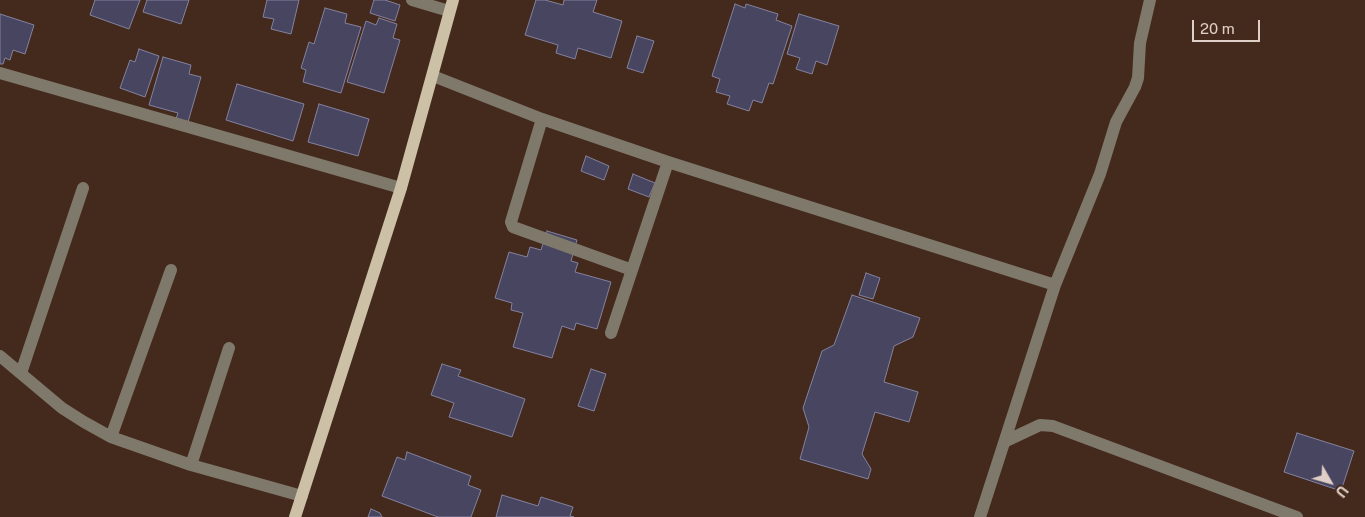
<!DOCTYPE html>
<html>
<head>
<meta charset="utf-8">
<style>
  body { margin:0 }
  #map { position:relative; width:1365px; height:517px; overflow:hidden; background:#442a1d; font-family:"Public Sans",sans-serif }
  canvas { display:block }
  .north { position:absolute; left:1305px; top:457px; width:50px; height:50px; -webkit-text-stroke:4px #442a1d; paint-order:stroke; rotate:128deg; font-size:14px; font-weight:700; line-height:20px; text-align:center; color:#e0cfc6 }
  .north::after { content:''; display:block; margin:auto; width:18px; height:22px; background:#e0cfc6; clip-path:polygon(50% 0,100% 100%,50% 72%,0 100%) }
  .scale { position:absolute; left:1192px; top:20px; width:68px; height:22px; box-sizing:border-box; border:2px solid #e0cfc6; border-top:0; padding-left:6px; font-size:15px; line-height:18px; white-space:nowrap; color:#e0cfc6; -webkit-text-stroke:4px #442a1d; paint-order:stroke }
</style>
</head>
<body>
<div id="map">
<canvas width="1365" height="517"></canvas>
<div class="north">U</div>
<div class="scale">20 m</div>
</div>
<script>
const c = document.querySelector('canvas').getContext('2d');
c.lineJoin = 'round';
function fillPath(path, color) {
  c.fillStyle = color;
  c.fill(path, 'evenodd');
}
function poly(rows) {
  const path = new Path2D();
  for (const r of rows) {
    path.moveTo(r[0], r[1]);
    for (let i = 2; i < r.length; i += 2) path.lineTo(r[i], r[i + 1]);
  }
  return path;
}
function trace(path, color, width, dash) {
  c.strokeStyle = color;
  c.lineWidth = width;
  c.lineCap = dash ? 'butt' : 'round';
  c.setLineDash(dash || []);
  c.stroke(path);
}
const building = poly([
  [95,0,140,0,129,29,90,15,95,0],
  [147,0,189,0,181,24,143,12,147,0],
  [267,0,299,0,291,34,271,29,274,19,263,17,267,0],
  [374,0,385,0,400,5,395,21,370,13,374,0],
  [536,0,545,0,563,5,564,0,597,0,593,12,622,21,611,58,578,48,575,59,556,53,558,45,525,35,536,0],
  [735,4,745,8,746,4,778,14,776,20,792,26,773,84,769,83,762,103,753,100,749,111,727,104,730,96,716,92,720,79,712,76,735,4],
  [325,8,347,14,345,23,361,27,341,93,303,82,306,70,301,68,309,42,314,44,325,8],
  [0,14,34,25,25,54,13,50,10,60,5,58,3,64,0,64,0,14],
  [799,14,839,26,827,65,816,61,812,74,796,69,800,58,787,54,799,14],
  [379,18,397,24,393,38,400,40,384,93,347,82,366,21,376,25,379,18],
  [637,36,654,41,643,73,627,68,637,36],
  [139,49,159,56,145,97,120,88,130,60,135,62,139,49],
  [163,57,191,65,189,74,201,77,188,122,176,119,178,113,149,105,163,57],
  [237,84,304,104,293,141,226,120,237,84],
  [319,104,369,119,358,156,308,142,319,104],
  [586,156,609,166,604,180,581,171,586,156],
  [633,174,655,183,649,197,628,189,633,174],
  [547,231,577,240,571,261,578,263,575,272,611,282,597,329,576,323,574,330,562,326,552,358,513,347,523,313,511,310,512,303,495,298,509,252,527,257,530,247,541,250,547,231],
  [866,273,880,278,873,299,859,295,866,273],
  [852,295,920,318,913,337,894,346,884,382,918,392,909,422,875,412,862,454,871,469,868,479,800,459,809,427,803,408,822,351,834,345,852,295],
  [442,364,461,370,458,376,525,399,512,437,449,417,454,403,431,395,442,364],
  [591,369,606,374,594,411,578,406,591,369],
  [1297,433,1354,451,1341,491,1284,472,1297,433],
  [407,452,471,476,468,485,481,490,471,517,438,517,382,496,397,457,405,460,407,452],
  [502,495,538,506,541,497,573,507,570,516,574,517,496,517,502,495],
  [371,509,380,513,382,517,368,517,371,509]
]);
fillPath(building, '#484560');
trace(building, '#8482a0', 1);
trace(poly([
  [412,0,449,11],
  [0,73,401,188],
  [433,76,542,119,668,162,1055,285],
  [542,119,511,222,513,227,632,270],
  [611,333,668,162],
  [0,356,62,408,84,422,111,437,191,465,302,496],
  [21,373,83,188],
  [111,437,171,270],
  [1006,441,1040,425,1053,426,1297,517],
  [191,465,229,348],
  [980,517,1055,285,1100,174,1116,122,1135,87,1138,78,1140,43,1150,0]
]), '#7f796c', 12);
trace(poly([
  [295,517,401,188,453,0]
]), '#ccc0a6', 12);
</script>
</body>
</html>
